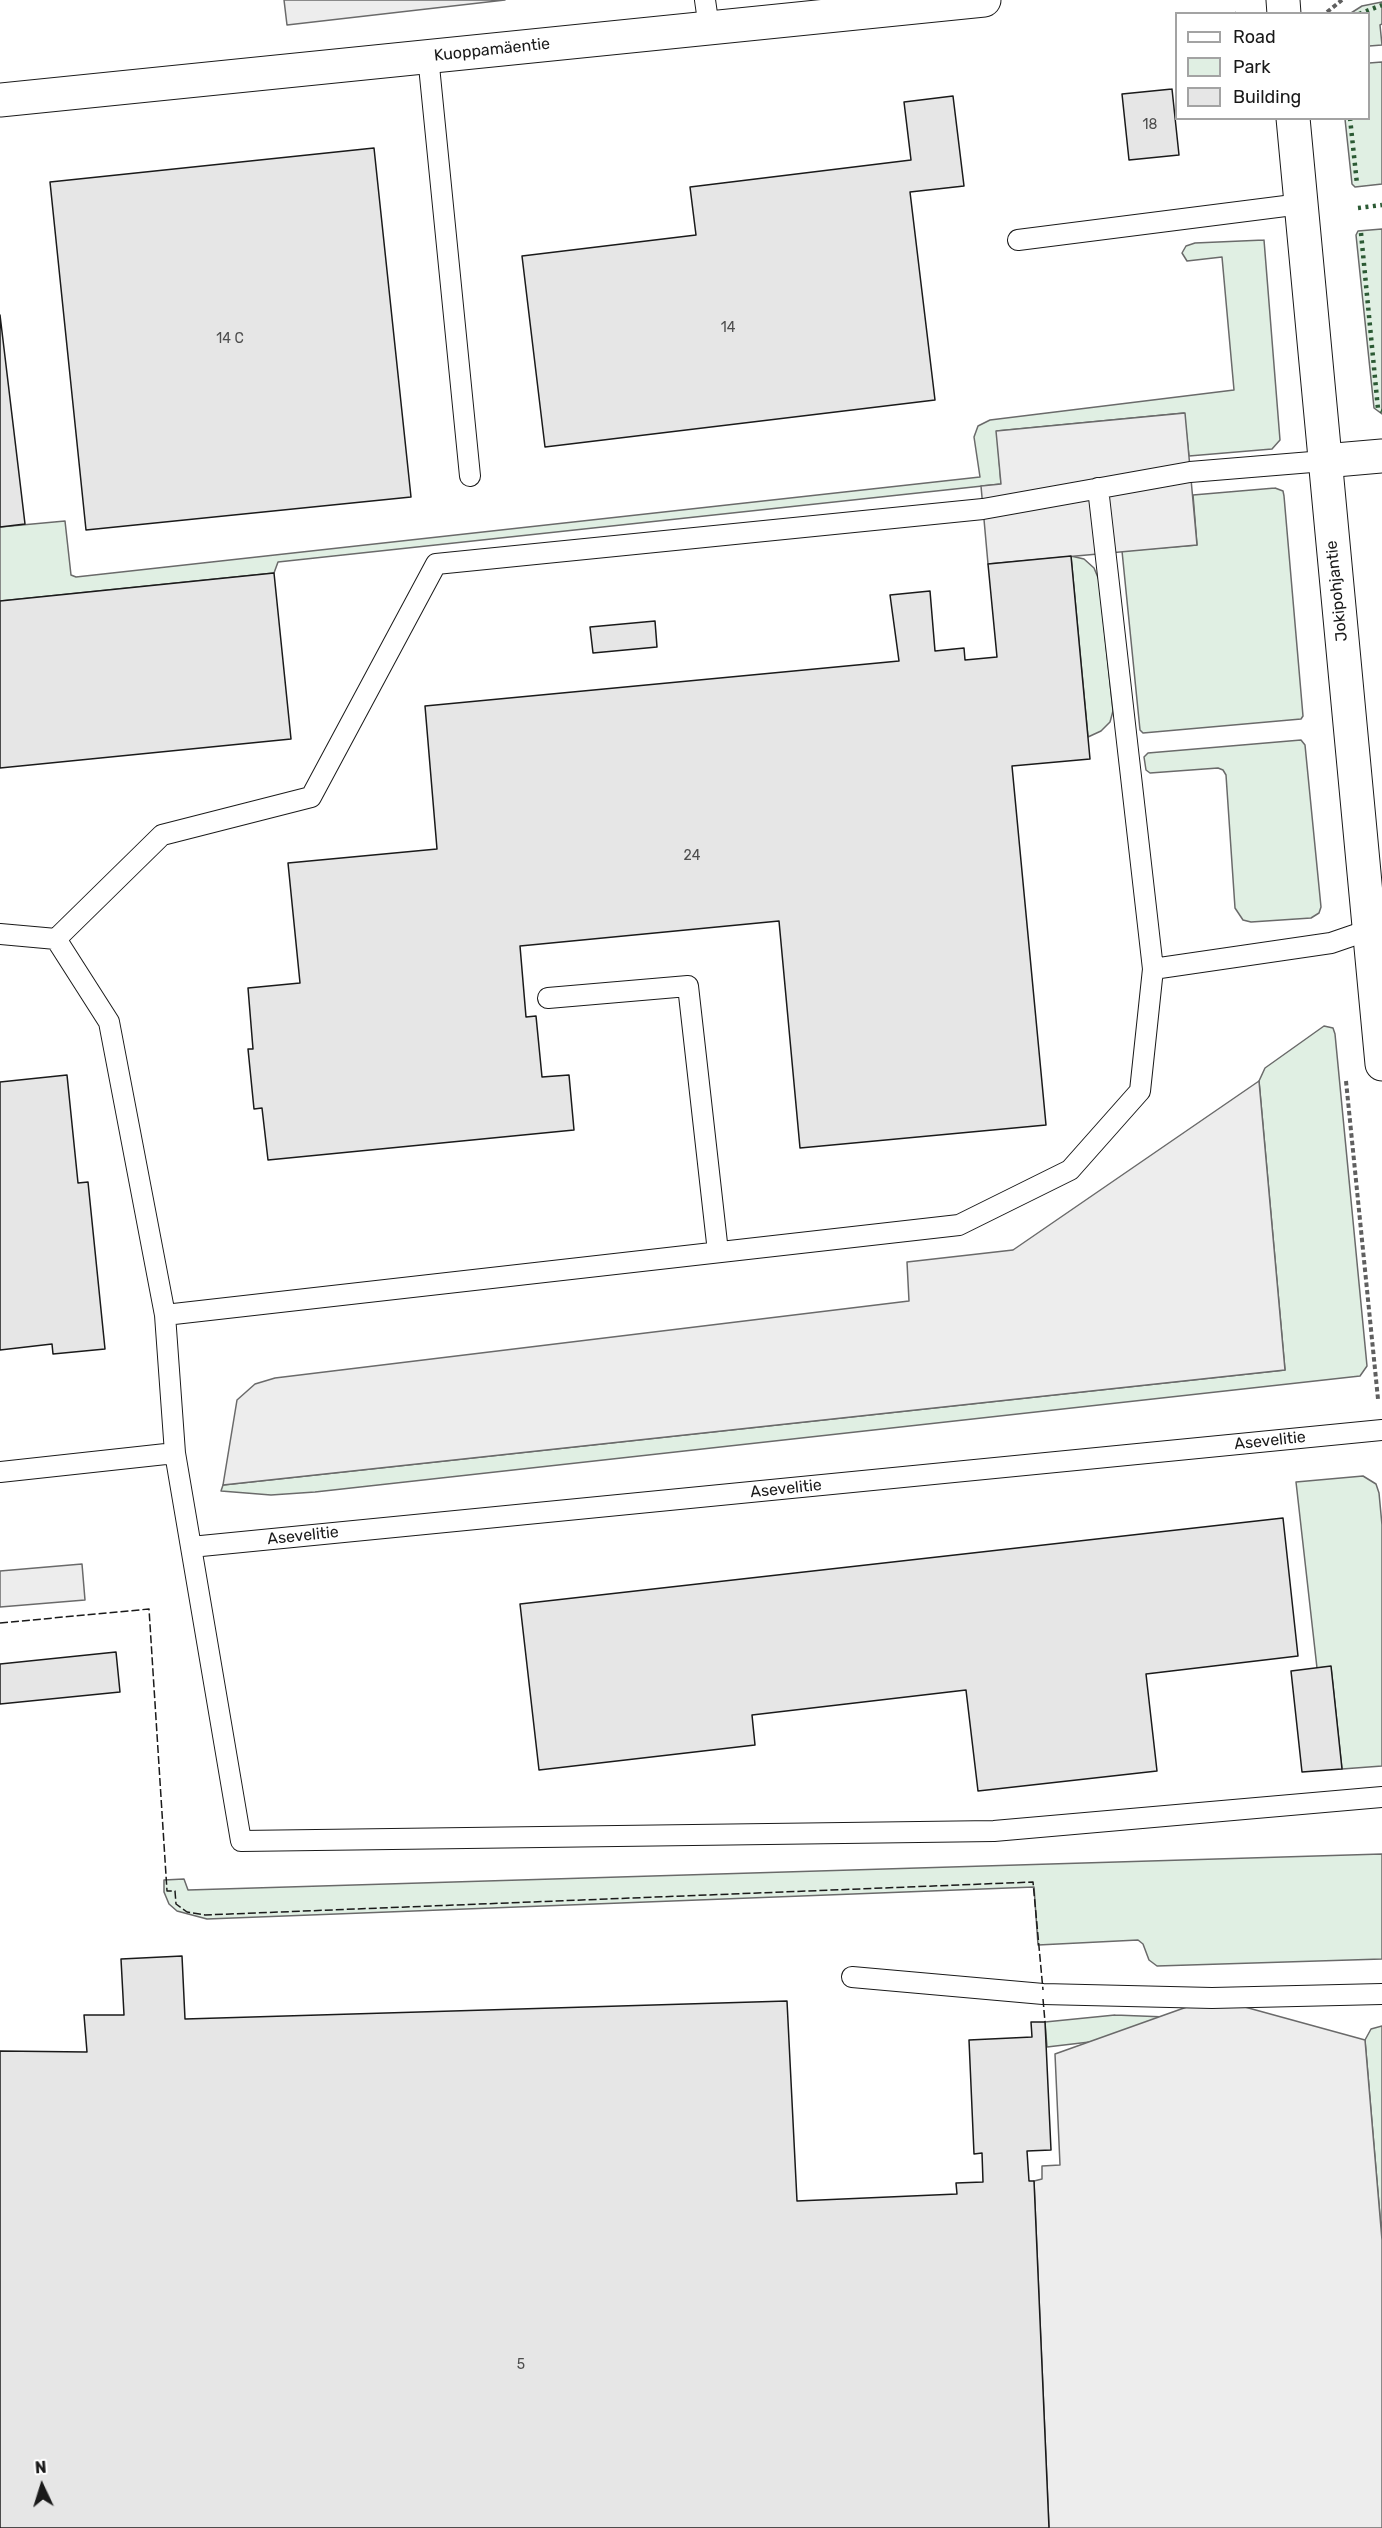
<!DOCTYPE html>
<html>
<head>
<meta charset="utf-8">
<style>
  body { margin:0 }
  #map { position:relative; width:1382px; height:2528px; overflow:hidden; background:#fff; font-family:Rubik,sans-serif }
  canvas { display:block }
  .legend { position:absolute; left:1175px; top:12px; width:195px; height:108px; box-sizing:border-box; background:#fff; border:2px solid #a3a3a3; margin:0; padding:8px 10px; list-style:none; font-size:18px; color:#1a1a1a }
  .legend li { display:flex; align-items:center; gap:12px; height:30px }
  .legend b { width:30px; border:2px solid #a3a3a3 }
  .north { position:absolute; left:12px; top:2456px; width:60px; height:60px; -webkit-text-stroke:4px #fff; paint-order:stroke; rotate:356deg; font-size:16px; font-weight:700; line-height:24px; text-align:center; color:#1a1a1a }
  .north::after { content:''; display:block; margin:auto; width:21px; height:27px; background:#1a1a1a; clip-path:polygon(50% 0,100% 100%,50% 72%,0 100%) }
</style>
</head>
<body>
<div id="map">
<canvas width="1382" height="2528"></canvas>
<ul class="legend">
<li><b style="height:8px;background:#fff"></b>Road</li>
<li><b style="height:16px;background:#e0efe3"></b>Park</li>
<li><b style="height:16px;background:#e6e6e6"></b>Building</li>
</ul>
<div class="north">N</div>
</div>
<script>
const c = document.querySelector('canvas').getContext('2d');
c.lineJoin = 'round';
function fillPath(path, color) {
  c.fillStyle = color;
  c.fill(path, 'evenodd');
}
function poly(rows) {
  const path = new Path2D();
  for (const r of rows) {
    path.moveTo(r[0], r[1]);
    for (let i = 2; i < r.length; i += 2) path.lineTo(r[i], r[i + 1]);
  }
  return path;
}
function trace(path, color, width, dash) {
  c.strokeStyle = color;
  c.lineWidth = width;
  c.lineCap = dash ? 'butt' : 'round';
  c.setLineDash(dash || []);
  c.stroke(path);
}
function drawText(font, color, halo, rows, align = 'center') {
  c.font = font + ' Rubik,sans-serif';
  c.lineWidth = 4.5;
  c.setLineDash([]);
  c.textBaseline = 'middle';
  c.strokeStyle = halo;
  c.fillStyle = color;
  for (const [text, x, y, turn = 0] of rows) {
    c.save();
    c.translate(x, y);
    c.rotate((+turn || 0) * Math.PI / 180);
    c.textAlign = isNaN(turn) ? turn : align;
    if (halo) c.strokeText(text, 0, 0);
    c.fillText(text, 0, 0);
    c.restore();
  }
}
const green = poly([
  [1382,2,1382,24,1380,25,1382,45,1369,46,1368,14,1351,13,1362,6,1382,2],
  [1382,62,1382,184,1355,187,1352,184,1345,119,1368,118,1369,63,1382,62],
  [1382,229,1382,414,1374,408,1356,235,1358,231,1382,229],
  [1264,240,1280,440,1272,449,1189,456,1184,413,997,431,1001,484,278,562,274,573,0,601,0,527,65,521,71,575,76,577,980,477,974,437,978,426,990,420,1234,390,1222,257,1187,261,1182,253,1186,246,1195,243,1264,240],
  [1275,488,1283,491,1284,496,1303,716,1301,719,1143,733,1140,730,1122,551,1197,545,1193,495,1275,488],
  [1071,556,1084,559,1094,568,1099,580,1113,711,1110,722,1101,731,1088,737,1071,556],
  [1301,740,1305,745,1321,907,1319,913,1311,918,1251,922,1243,920,1235,908,1226,775,1223,770,1218,768,1150,773,1146,770,1144,757,1148,753,1301,740],
  [1324,1026,1333,1028,1335,1034,1367,1366,1360,1376,315,1492,271,1495,221,1491,223,1485,1285,1370,1259,1081,1265,1068,1324,1026],
  [1363,1476,1376,1484,1379,1493,1382,1525,1382,1766,1342,1769,1331,1667,1317,1668,1296,1482,1363,1476],
  [1382,1854,1382,1959,1157,1966,1149,1960,1143,1944,1138,1940,1038,1945,1034,1887,207,1919,177,1911,169,1904,164,1892,164,1880,184,1879,188,1890,1382,1854],
  [1115,2015,1166,2017,1132,2037,1047,2047,1045,2022,1115,2015],
  [1382,2026,1382,2240,1365,2040,1371,2029,1382,2026]
]);
fillPath(green, '#e0efe3');
trace(green, '#6a6a6a', 1.5);
const parking = poly([
  [284,0,505,0,287,25,284,0],
  [1185,413,1197,545,988,564,981,486,1001,484,996,431,1185,413],
  [1259,1081,1285,1370,223,1485,237,1400,255,1384,275,1378,909,1301,907,1262,1013,1250,1259,1081],
  [82,1564,85,1600,0,1607,0,1571,82,1564],
  [1212,1998,1365,2040,1382,2240,1382,2528,1049,2528,1034,2181,1042,2179,1042,2166,1060,2165,1055,2054,1212,1998]
]);
fillPath(parking, '#ededed');
trace(parking, '#6a6a6a', 1.5);
const building = poly([
  [1172,89,1179,155,1129,160,1122,94,1172,89],
  [953,96,964,186,910,192,935,400,545,447,522,256,696,235,690,187,911,160,904,102,953,96],
  [374,148,411,497,86,530,50,182,374,148],
  [0,315,25,524,0,527,0,315],
  [1071,556,1090,759,1012,766,1046,1125,800,1148,779,921,520,946,526,1017,536,1016,542,1077,569,1075,574,1130,268,1160,262,1108,254,1109,248,1049,253,1049,248,988,300,983,288,863,437,849,425,706,899,661,890,595,930,591,935,651,964,648,965,660,997,657,988,564,1071,556],
  [274,573,291,739,0,768,0,601,274,573],
  [655,621,657,647,593,653,590,627,655,621],
  [67,1075,78,1183,88,1182,105,1349,53,1354,52,1344,0,1350,0,1082,67,1075],
  [1283,1518,1298,1656,1146,1674,1157,1771,978,1791,966,1690,752,1715,755,1745,539,1770,520,1604,1283,1518],
  [116,1652,120,1692,0,1704,0,1664,116,1652],
  [1331,1666,1342,1769,1302,1772,1291,1671,1331,1666],
  [182,1956,185,2019,787,2001,797,2201,957,2194,956,2183,983,2182,982,2153,974,2154,969,2040,1032,2037,1031,2022,1045,2022,1051,2150,1027,2151,1029,2181,1034,2181,1049,2528,0,2528,0,2051,87,2052,84,2015,124,2015,121,1959,182,1956]
]);
fillPath(building, '#e6e6e6');
trace(building, '#1a1a1a', 1.5);
const lane = poly([
  [705,0,709,28],
  [428,56,470,476],
  [1018,240,1301,204],
  [0,934,56,939,109,1022,165,1315],
  [56,939,162,835,311,797,436,564,983,509,1190,472,1324,461],
  [1153,969,1331,943,1369,930],
  [548,998,688,986,718,1252],
  [175,1453,165,1315,959,1225,1070,1170,1140,1091,1153,969,1098,488],
  [0,1472,175,1453,241,1841,994,1831,1382,1797],
  [191,1547,1382,1430],
  [852,1977,1043,1994,1212,1998,1382,1994]
]);
const street = poly([
  [0,100,984,0],
  [1324,461,1382,456]
]);
const secondary = poly([
  [1283,0,1284,14],
  [1293,118,1382,1064]
]);
trace(lane, '#1a1a1a', 22);
trace(street, '#1a1a1a', 35);
trace(secondary, '#1a1a1a', 35);
trace(poly([
  [1327,12,1342,0],
  [1234,13,1235,14],
  [1346,1081,1378,1399]
]), '#5f5f5f', 4, [4.5, 3]);
trace(lane, '#fff', 20);
trace(street, '#fff', 33);
trace(secondary, '#fff', 33);
trace(poly([
  [1359,14,1382,5],
  [1350,118,1357,184],
  [1358,208,1382,205],
  [1361,233,1378,409,1382,411]
]), '#2b5a34', 4.5, [3, 4.5]);
trace(poly([
  [0,1623,149,1609,167,1891,175,1891,176,1904,187,1912,205,1915,1033,1882,1043,1990],
  [1043,1999,1045,2022]
]), '#1a1a1a', 1.5, [8, 3]);
drawText('14px', '#4d4d4d', null, [
  ["18",1150,125],
  ["14",728,328],
  ["14 C",230,339],
  ["24",692,856],
  ["5",521,2365]
]);
drawText('16px', '#1a1a1a', '#fff', [
  ["Kuoppamäentie",492,50,-6],
  ["Jokipohjantie",1337,591,-96],
  ["Asevelitie",1270,1441,-6],
  ["Asevelitie",786,1489,-6],
  ["Asevelitie",303,1536,-6]
]);
</script>
</body>
</html>
